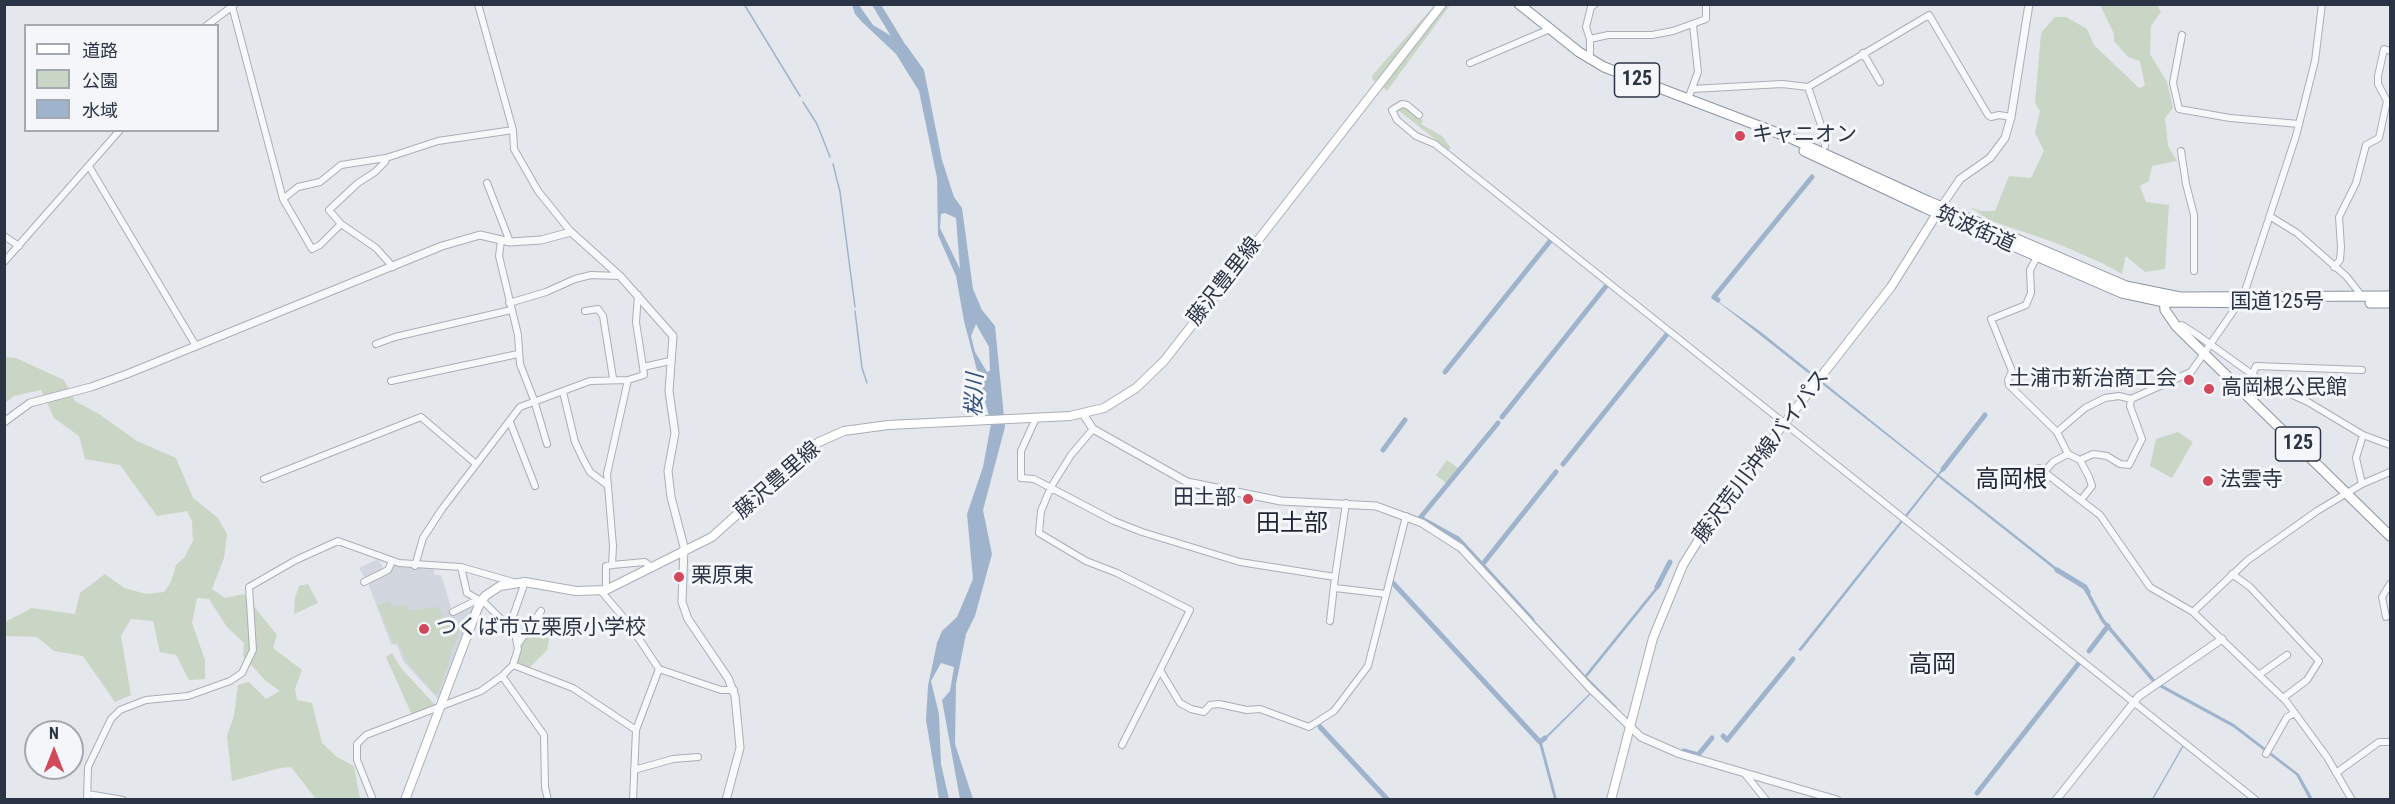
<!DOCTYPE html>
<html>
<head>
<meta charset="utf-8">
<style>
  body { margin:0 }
  #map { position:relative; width:2395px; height:804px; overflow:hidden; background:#e4e7ec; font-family:"Roboto Condensed","Noto Sans JP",sans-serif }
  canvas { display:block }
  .frame { position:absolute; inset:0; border:6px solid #2b3445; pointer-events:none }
  .legend { position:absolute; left:24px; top:24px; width:195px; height:108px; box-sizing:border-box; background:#f4f6f9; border:2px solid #a4a8b1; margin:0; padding:8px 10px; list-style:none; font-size:18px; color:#2b3445 }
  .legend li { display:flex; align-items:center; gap:12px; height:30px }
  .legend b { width:30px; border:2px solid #a4a8b1 }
  .north { position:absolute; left:24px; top:720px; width:60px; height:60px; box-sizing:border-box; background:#f4f6f9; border:2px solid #a4a8b1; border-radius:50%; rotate:0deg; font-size:16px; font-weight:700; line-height:24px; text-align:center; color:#2b3445 }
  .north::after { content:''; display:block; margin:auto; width:21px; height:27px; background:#d1495b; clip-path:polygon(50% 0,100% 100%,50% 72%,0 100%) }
</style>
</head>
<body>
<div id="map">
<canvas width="2395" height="804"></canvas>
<div class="frame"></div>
<ul class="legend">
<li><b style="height:8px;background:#fff"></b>道路</li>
<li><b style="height:16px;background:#c9d6c5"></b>公園</li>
<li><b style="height:16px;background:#9fb4cc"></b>水域</li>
</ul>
<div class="north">N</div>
</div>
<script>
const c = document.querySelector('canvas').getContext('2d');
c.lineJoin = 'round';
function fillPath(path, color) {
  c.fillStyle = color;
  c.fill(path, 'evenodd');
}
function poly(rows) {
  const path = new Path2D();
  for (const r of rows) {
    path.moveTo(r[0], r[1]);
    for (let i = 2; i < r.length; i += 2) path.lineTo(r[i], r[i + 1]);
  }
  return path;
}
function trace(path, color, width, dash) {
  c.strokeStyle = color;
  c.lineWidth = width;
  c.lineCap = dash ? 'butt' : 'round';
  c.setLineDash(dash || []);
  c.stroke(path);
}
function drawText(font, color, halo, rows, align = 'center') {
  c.font = font + ' "Roboto Condensed","Noto Sans JP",sans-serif';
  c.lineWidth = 6;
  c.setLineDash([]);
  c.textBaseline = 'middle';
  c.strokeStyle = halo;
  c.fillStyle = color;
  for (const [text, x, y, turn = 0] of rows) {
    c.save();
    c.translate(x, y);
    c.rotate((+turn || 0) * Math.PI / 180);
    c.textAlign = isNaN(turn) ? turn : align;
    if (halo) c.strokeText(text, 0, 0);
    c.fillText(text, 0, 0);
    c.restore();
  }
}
fillPath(poly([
  [378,559,386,573,392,570,394,564,434,569,434,575,441,575,453,613,470,605,473,607,438,699,403,661,397,645,391,644,368,583,359,568]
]), '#d2d6de');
fillPath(poly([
  [1435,5,1438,5,1377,82,1373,80,1372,76,1383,63],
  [1447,5,1450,5,1387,91,1383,87],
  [2100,5,2157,5,2161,12,2151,26,2150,54,2167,82,2173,108,2165,118,2168,146,2177,161,2152,166,2149,181,2140,186,2146,202,2169,205,2165,269,2145,272,2126,256,2122,274,2102,263,2056,243,1989,220,1970,207,1981,211,1995,211,2009,176,2031,178,2044,151,2035,133,2040,111,2035,103,2041,33,2055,17,2066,17,2087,29,2094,45,2139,88,2145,86,2140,61,2128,57,2114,41,2114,34],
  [1407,106,1423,121,1421,124,1442,136,1451,148,1449,150,1398,110],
  [5,357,16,358,64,380,75,401,99,414,137,441,176,458,193,498,218,518,227,534,224,558,212,589,225,598,244,594,277,635,273,648,302,670,295,689,297,700,312,703,322,743,337,757,354,766,360,799,316,799,291,767,280,768,232,781,227,736,234,716,238,685,249,682,266,699,280,691,266,681,243,656,244,643,227,627,209,599,197,598,192,623,205,660,205,679,189,680,176,655,160,652,153,621,131,619,121,636,131,695,115,702,83,656,54,651,37,637,5,636,5,622,32,608,75,614,80,593,105,574,124,588,146,594,164,592,171,582,176,565,184,558,193,541,192,521,187,511,157,516,120,465,85,459,79,436,54,418,41,390,14,396,5,403,5,413],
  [2178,432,2193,442,2172,478,2150,466,2156,439],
  [1447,460,1458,468,1446,483,1436,475],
  [308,584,318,603,294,614,295,598,299,586],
  [390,601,392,606,407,605,408,610,438,607,444,619,454,617,460,629,438,694,435,694,407,662,398,643,393,643,378,605],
  [531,628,550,636,547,650,527,670,515,662,520,645],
  [392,653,401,668,435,705,433,708,412,715,386,657]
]), '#c9d6c5');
fillPath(poly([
  [852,5,859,5,873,25,906,45,924,70,942,160,954,197,962,208,973,289,982,310,995,326,1005,427,983,510,992,554,975,616,966,634,956,684,955,744,973,799,960,799,942,700,950,691,954,667,941,663,931,681,939,714,941,764,949,799,939,799,926,720,928,686,937,643,942,631,957,617,973,579,967,514,983,467,991,424,964,321,956,276,938,235,937,178,919,91,896,54,861,21,855,14],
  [945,213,956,218,960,269,940,228,941,214],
  [976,324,989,347,990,371,987,372,975,352,971,336],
  [1712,297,1761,332,1938,474,1942,468,1944,470,1939,475,2062,572,2060,574,2054,569,1938,477,1801,651,1798,650,1937,475],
  [1660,582,1662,584,1587,677,1617,707,1616,710,1594,691,1542,743,1557,799,1554,799,1539,743,1593,690,1531,621,1533,619,1585,675],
  [2086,586,2104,619,2157,682,2234,724,2299,774,2313,799,2309,799,2296,775,2233,727,2154,684,2101,621,2083,588]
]), '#9fb4cc');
trace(poly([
  [744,4,800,96],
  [203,26,226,8],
  [803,102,817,124,830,157],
  [833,164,840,192,855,307],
  [855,311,862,368,867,383],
  [2152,800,2183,746]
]), '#9fb4cc', 1.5);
trace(poly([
  [1718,300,1714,297,1812,177],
  [1445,372,1551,240],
  [1502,417,1607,285],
  [1383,450,1405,420],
  [1563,464,1668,333],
  [1943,469,1985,415],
  [1482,565,1458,539,1420,518,1498,423],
  [2057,570,2085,587,2088,592],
  [1393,583,1540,742,1545,738],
  [1657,587,1670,562],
  [1532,620,1482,565,1556,472],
  [2089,651,2108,626],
  [1320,727,1388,800],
  [1723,736,1727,740,1793,659],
  [1684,751,1698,755,1712,738],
  [1977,793,2079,663]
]), '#9fb4cc', 5);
trace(poly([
  [876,4,904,50]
]), '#9fb4cc', 8);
const minor = poly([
  [478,4,513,130,514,149,538,191,571,232],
  [232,6,283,199,312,249,320,245,341,224],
  [206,26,234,5],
  [2182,35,2173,83,2179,109,2230,118,2299,124],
  [1590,39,1586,27,1591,7,1595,4],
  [1863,53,1880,82],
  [1590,59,1590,39,1608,35,1652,35,1673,31,1706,19,1706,4],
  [1470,63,1550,29],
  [1808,87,1824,134,1825,146],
  [1692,89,1782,84,1808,87,1929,15,1988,115,1991,117,1999,115,2011,117],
  [1688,99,1698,72,1693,25],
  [1419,115,1407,105,1402,104,1392,110,1397,120,1416,136,1435,144,2256,800],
  [2181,151,2186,184,2194,215,2194,271],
  [386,158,385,162,375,172,358,183,329,210,341,224,376,248,393,267],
  [90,168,196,346],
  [487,183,510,242],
  [283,199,298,187,320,182,341,165,386,158,438,141,513,130],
  [2271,217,2297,233,2346,276,2362,296],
  [4,236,19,246],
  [501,241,499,256,518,335,520,364,534,400,547,444],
  [2037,257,2030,270,2031,293,2026,305,1991,319,2012,371,2008,380,2009,385,2057,432,2068,454,2080,460,2089,477,2092,486,2081,500],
  [4,262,120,130],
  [2334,267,2340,260,2341,247,2339,217,2356,183,2366,145,2379,138,2387,101,2378,84,2378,76,2384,49,2390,51],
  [638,295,636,322,643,367],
  [509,303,546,292,575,279,591,275,620,276],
  [585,311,598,309,603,316,613,378],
  [2176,326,2182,325,2196,334,2260,380,2308,402,2363,435,2390,445],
  [376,344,395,337,511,310],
  [2252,375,2256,366,2362,370],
  [391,381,518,354],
  [563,392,575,442,583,459,590,472,606,484],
  [1036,418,1021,451,1021,478,1034,479,1114,521,1142,532,1240,562,1335,577,1330,621],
  [510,422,535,486],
  [1093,429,1071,455,1051,487,1041,511,1039,533,1086,561,1117,573,1190,610,1160,670],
  [2057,432,2085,408,2105,398,2119,396,2131,399,2191,372,2243,297,2296,136,2315,61,2322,4],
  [2080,460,2093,454,2107,456,2120,464,2129,465,2142,439,2130,406,2131,399],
  [2039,468,2100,515,2150,587,2193,612,2286,701,2327,757,2352,800],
  [2044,472,2053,462,2068,454],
  [264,479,421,417,475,463],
  [2362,484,2356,458,2363,435],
  [612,565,645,562,652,568],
  [415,566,423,538,442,509,520,407,590,381,628,380,644,375,643,367,670,361],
  [461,567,467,593,485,603,512,630],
  [2232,574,2250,587,2319,661,2307,680,2283,698],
  [1335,577,1346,503],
  [364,582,388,570,392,561],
  [1335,588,1386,594],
  [606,590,606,566,612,565,613,546,607,474,628,380],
  [601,591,629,624,659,669,721,690,734,690],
  [453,612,477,600],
  [2193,612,2248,560,2317,511,2362,484,2390,472],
  [2386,617,2382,597,2390,584],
  [518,644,541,611],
  [513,665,573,688,636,730],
  [2260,674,2287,655],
  [502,676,544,735,545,787,548,800],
  [1122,745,1160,670,1180,703,1191,709,1204,712,1210,705,1219,704,1247,710,1260,709,1309,727,1334,711,1368,666,1406,516],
  [2266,754,2287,717,2295,713],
  [634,770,673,759,698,757],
  [2336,773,2379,742,2390,742],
  [1745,774,1766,800],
  [88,794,123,800],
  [87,800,88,767,111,719,120,710,146,700,188,696,230,681,242,673,253,650,249,587,296,560,338,541,399,563,461,567,513,582],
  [373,800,357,760,357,744,366,735,481,691,502,676,513,665,518,649,512,619,525,582],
  [633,800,636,730,659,669]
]);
const tertiary = poly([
  [1941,207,1960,179,1990,158,2005,138,2011,117,2029,4],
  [1083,414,1093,429,1187,482,1281,501,1376,506,1422,523,1461,548,1590,688,1641,737,1680,754,1837,800],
  [4,422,30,403,91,387,127,374,442,246,480,235,510,242,541,240,571,232,620,276,673,336,669,391,675,433,668,471,671,497,684,547,682,602,688,619,728,678,735,696,740,748,726,800],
  [2056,800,2139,696,2222,639]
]);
const secondary = poly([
  [405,800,478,607,485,596,500,586,525,582,576,591,606,590,712,537,806,452,819,442,844,431,888,425,1070,416,1104,408,1136,388,1164,361,1442,4],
  [1611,800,1653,638,1683,565,1719,507,1891,287,1941,207]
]);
const trunk = poly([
  [1519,4,1579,52,1604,67,1788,137,1928,201,2126,286,2180,297,2390,296],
  [1804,151,1925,208,2122,293,2164,302,2275,303],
  [2164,298,2165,310,2176,326,2390,536],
  [2370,303,2390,303]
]);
trace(minor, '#a9aeb7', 8);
trace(tertiary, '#a9aeb7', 9);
trace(secondary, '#a9aeb7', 10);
trace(trunk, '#8b94a3', 11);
trace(minor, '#f7f8fa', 6);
trace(tertiary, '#f7f8fa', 7);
trace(secondary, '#fff', 8);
trace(trunk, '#fff', 9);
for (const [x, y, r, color] of [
  [1740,136,6,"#d1495b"],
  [2189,380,6,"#d1495b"],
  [2209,389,6,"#d1495b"],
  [2208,481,6,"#d1495b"],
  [1248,499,6,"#d1495b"],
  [679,577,6,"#d1495b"],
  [424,629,6,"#d1495b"]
]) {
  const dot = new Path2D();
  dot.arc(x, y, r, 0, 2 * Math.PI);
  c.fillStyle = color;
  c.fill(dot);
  trace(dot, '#f4f6f9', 2);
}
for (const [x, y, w] of [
  [1637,80,45],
  [2298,444,45]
]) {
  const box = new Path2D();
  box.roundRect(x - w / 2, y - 17, w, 34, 4.5);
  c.fillStyle = '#f4f6f9';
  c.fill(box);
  trace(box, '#2b3445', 1.5);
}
drawText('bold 20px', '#2b3445', null, [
  ["125",1637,80],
  ["125",2298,444]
]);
drawText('21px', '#2b3445', '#f4f6f9', [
  ["キャニオン",1752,136],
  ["土浦市新治商工会",2177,380,"right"],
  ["高岡根公民館",2221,389],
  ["法雲寺",2220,481],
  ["田土部",1236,499,"right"],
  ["栗原東",691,577],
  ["つくば市立栗原小学校",436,629]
], 'left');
drawText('21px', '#2b3445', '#f4f6f9', [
  ["筑波街道",1975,230,24],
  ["藤沢豊里線",1225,282,-52],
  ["国道125号",2277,303],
  ["藤沢荒川沖線バイパス",1762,457,-53],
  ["藤沢豊里線",778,481,-41]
]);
drawText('italic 22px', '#34527a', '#f4f6f9', [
  ["桜川",976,395,-88]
]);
drawText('24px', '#1d2536', '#f4f6f9', [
  ["高岡根",2011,481],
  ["田土部",1292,525],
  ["高岡",1932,666]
]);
</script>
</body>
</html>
